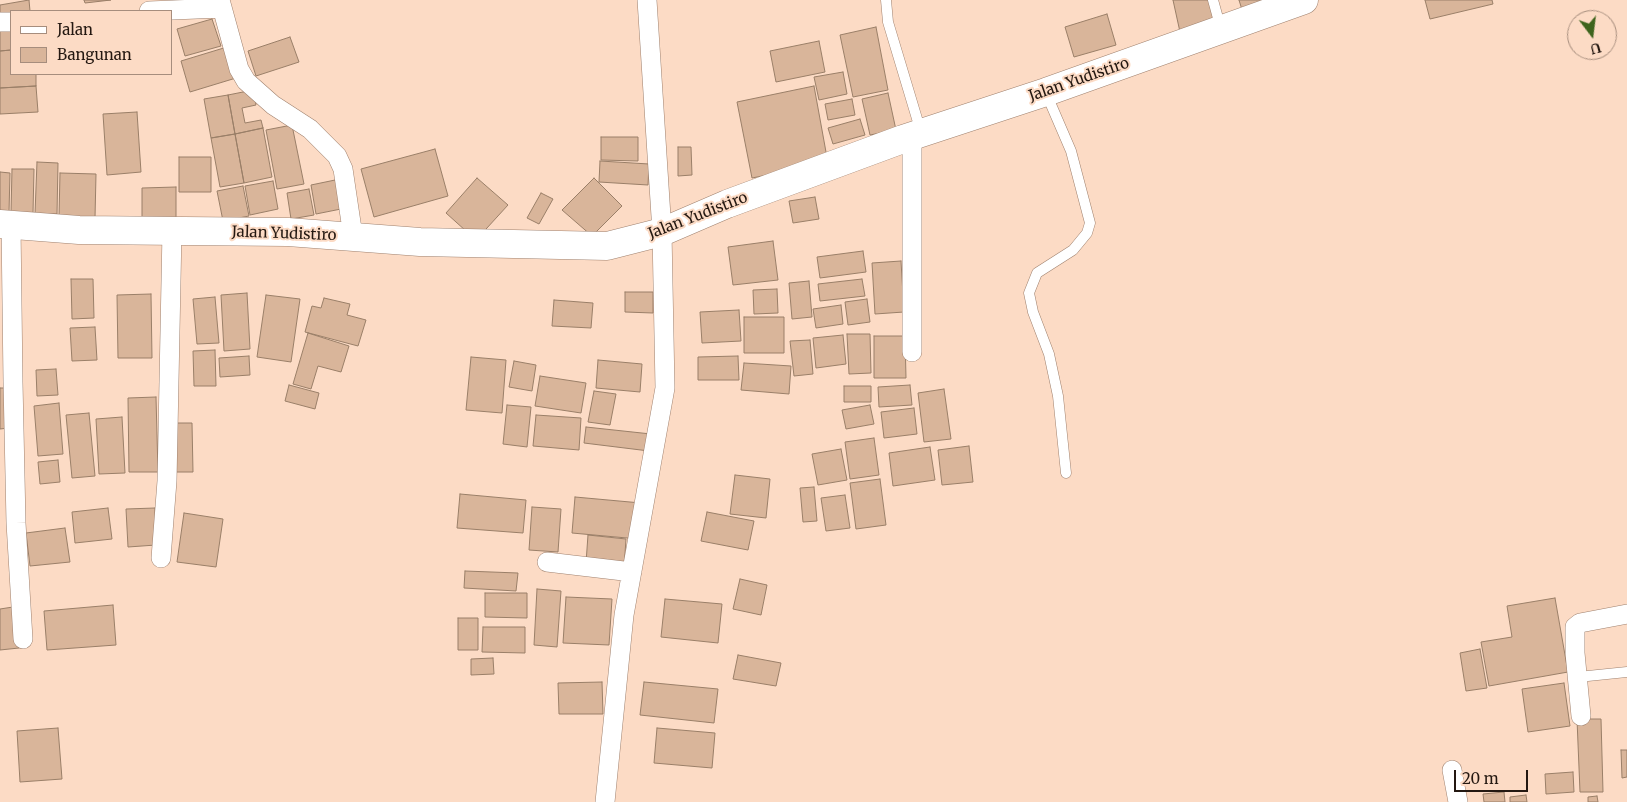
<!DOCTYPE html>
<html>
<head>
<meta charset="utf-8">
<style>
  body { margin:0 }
  #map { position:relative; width:1627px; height:802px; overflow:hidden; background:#fcdbc5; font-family:Merriweather,serif }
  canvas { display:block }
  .legend { position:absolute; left:10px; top:10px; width:162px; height:65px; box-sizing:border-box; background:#fcdbc5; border:1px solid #a68d7d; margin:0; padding:6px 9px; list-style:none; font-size:15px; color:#241811 }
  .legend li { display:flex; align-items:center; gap:10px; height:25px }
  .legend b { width:25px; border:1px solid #a68d7d }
  .north { position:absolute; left:1567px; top:10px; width:50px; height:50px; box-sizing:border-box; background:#fcdbc5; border:1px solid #a68d7d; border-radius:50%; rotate:165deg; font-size:14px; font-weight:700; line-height:20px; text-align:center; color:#241811 }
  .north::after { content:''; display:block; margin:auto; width:18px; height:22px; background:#3e641d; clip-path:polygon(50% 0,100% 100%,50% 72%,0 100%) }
  .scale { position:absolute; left:1454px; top:770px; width:74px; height:22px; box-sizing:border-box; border:2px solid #241811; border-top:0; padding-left:6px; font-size:15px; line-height:18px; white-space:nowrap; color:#241811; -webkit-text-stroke:4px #fcdbc5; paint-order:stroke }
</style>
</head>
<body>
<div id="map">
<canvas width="1627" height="802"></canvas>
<ul class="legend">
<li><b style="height:6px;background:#fff"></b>Jalan</li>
<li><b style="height:14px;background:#d9b59a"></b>Bangunan</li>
</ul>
<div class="north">U</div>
<div class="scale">20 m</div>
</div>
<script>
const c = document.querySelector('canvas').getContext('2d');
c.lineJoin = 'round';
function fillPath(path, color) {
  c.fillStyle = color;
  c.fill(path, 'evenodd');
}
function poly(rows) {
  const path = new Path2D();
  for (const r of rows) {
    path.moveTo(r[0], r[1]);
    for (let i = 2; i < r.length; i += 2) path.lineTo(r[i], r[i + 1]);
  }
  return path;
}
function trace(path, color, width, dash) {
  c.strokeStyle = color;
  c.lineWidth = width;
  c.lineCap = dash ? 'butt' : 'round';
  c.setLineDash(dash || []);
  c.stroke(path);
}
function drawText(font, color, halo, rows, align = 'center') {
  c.font = font + ' Merriweather,serif';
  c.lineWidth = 4;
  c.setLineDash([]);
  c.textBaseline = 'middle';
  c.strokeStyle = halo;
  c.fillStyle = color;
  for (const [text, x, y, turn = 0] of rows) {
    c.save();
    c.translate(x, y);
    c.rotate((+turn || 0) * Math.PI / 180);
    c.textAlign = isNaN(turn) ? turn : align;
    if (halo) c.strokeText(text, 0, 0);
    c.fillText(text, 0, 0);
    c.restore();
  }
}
const building = poly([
  [29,0,30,11,11,11,11,14,0,16,0,5,29,0],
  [84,0,111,0,85,3,84,0],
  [1173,0,1210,0,1216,25,1180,32,1173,0],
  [1239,0,1281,0,1243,13,1239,0],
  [1425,0,1492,0,1493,4,1430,19,1425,0],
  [1107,14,1116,45,1074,57,1065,27,1107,14],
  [212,19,221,46,185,56,177,29,212,19],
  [0,25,11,25,11,50,0,51,0,25],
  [876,27,888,90,853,97,840,35,876,27],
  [290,37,299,62,256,76,248,51,290,37],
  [819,41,825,72,776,82,770,51,819,41],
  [227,47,236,78,190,92,181,61,227,47],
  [11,50,11,74,36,74,36,86,0,88,0,51,11,50],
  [843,72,847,94,819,100,814,77,843,72],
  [36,86,38,112,0,114,0,88,36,86],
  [814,86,828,163,752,178,737,102,814,86],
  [253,90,256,105,242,108,245,123,261,120,263,128,235,134,228,95,253,90],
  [888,93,896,130,870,135,862,99,888,93],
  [228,95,235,134,211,138,204,99,228,95],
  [852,99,855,115,828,120,825,104,852,99],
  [137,112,141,172,107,175,103,114,137,112],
  [860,119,865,135,833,144,828,128,860,119],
  [292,125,304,184,277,189,266,130,292,125],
  [263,128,272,177,244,183,235,134,263,128],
  [235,134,244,183,220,187,211,138,235,134],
  [601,137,638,137,638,161,601,160,601,137],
  [678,147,691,147,692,175,678,176,678,147],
  [435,149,448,196,374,217,361,169,435,149],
  [179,157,211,157,211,192,179,192,179,157],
  [600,161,649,164,648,185,599,182,600,161],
  [37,162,58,163,57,214,35,214,37,162],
  [12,169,34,169,33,213,11,213,12,169],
  [0,172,10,173,9,212,0,212,0,172],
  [60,173,96,174,95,218,59,217,60,173],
  [477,178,508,205,476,240,446,213,477,178],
  [594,178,622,206,592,236,562,210,594,178],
  [340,179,346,208,316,214,311,185,340,179],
  [273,181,278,209,250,215,245,186,273,181],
  [243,186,249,216,223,221,217,191,243,186],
  [176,187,176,218,142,218,142,188,176,187],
  [309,189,314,215,291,219,287,193,309,189],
  [541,193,553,199,539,224,527,218,541,193],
  [815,197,819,219,793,223,789,201,815,197],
  [773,241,778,280,733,285,728,247,773,241],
  [863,251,866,272,820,278,817,257,863,251],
  [901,261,904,312,875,314,872,263,901,261],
  [71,279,93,279,94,318,72,319,71,279],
  [862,279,865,296,820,301,818,284,862,279],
  [809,281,812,317,792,319,789,283,809,281],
  [777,289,778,313,754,314,753,290,777,289],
  [625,292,653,292,653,313,625,312,625,292],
  [247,293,250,349,224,351,221,295,247,293],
  [151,294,152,358,118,358,117,295,151,294],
  [266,295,300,299,291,362,257,357,266,295],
  [215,297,219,343,197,344,193,299,215,297],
  [324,298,350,304,347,315,366,320,358,346,305,332,312,306,321,308,324,298],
  [867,299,870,322,848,325,845,302,867,299],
  [554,300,593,303,591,328,552,326,554,300],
  [841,305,843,324,816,328,813,309,841,305],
  [739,310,741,341,702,343,700,312,739,310],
  [744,317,784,317,784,353,744,353,744,317],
  [95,327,97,360,72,361,70,328,95,327],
  [308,333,349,346,341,372,318,366,311,389,293,384,308,333],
  [847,334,870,334,871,373,849,374,847,334],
  [843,335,846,364,816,368,813,338,843,335],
  [874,336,905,336,906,378,874,378,874,336],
  [810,340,813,374,794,376,790,341,810,340],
  [215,350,216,386,194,386,193,351,215,350],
  [249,356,250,375,220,377,219,358,249,356],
  [738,356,739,380,698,380,698,357,738,356],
  [471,357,506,360,502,413,466,410,471,357],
  [598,360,642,364,640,392,596,388,598,360],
  [514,361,536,365,532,391,509,387,514,361],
  [744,363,791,366,789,394,741,390,744,363],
  [56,369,58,395,37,396,36,370,56,369],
  [540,376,586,383,581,413,535,406,540,376],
  [289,385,319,393,315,409,285,401,289,385],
  [910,385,912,405,879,407,878,387,910,385],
  [844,386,871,386,871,402,844,402,844,386],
  [0,388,6,388,9,428,0,429,0,388],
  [944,389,951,439,924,442,918,393,944,389],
  [594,391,616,394,610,425,588,422,594,391],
  [156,397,158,472,129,472,128,398,156,397],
  [59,403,63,454,38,456,34,406,59,403],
  [507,405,531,407,527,447,503,444,507,405],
  [870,405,874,424,846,429,842,410,870,405],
  [914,408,917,434,884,438,881,412,914,408],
  [89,413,95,476,72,478,66,415,89,413],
  [536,415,581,418,579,450,533,446,536,415],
  [122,417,125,473,99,474,96,419,122,417],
  [172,423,192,423,193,472,173,472,172,423],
  [586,427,651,434,649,451,584,443,586,427],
  [874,438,879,475,850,479,845,442,874,438],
  [969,446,973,482,942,485,938,450,969,446],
  [930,447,935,480,893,486,889,453,930,447],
  [841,449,847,480,818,485,812,454,841,449],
  [58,460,60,482,40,484,38,462,58,460],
  [735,475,770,479,766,518,730,514,735,475],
  [880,479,886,525,856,529,850,483,880,479],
  [814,487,817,521,803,522,800,488,814,487],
  [460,494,526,500,523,533,457,528,460,494],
  [845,495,850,528,826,531,821,498,845,495],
  [575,497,641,503,638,539,572,533,575,497],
  [532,507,561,509,558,552,529,550,532,507],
  [108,508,112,539,75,543,72,512,108,508],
  [155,508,156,545,128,547,126,509,155,508],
  [707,512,754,521,748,550,701,541,707,512],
  [184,513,223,519,216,567,177,562,184,513],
  [65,528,70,562,30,566,26,533,65,528],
  [588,535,626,539,624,568,586,563,588,535],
  [465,571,518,573,516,591,464,588,465,571],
  [740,579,767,585,761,615,733,609,740,579],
  [537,589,561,591,557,647,534,645,537,589],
  [485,593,527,593,527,618,485,617,485,593],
  [566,597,612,599,609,645,563,643,566,597],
  [1555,598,1568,672,1489,686,1481,642,1512,637,1507,606,1555,598],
  [665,599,722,604,718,643,661,637,665,599],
  [113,605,116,645,47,650,44,611,113,605],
  [13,607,19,648,0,650,0,609,13,607],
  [458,618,478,618,478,650,458,650,458,618],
  [483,627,525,627,525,653,482,652,483,627],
  [1480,649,1487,688,1466,691,1460,653,1480,649],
  [738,655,781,663,776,686,733,679,738,655],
  [493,658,494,674,471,675,471,659,493,658],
  [602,682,603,714,559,714,558,683,602,682],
  [644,682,718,689,714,723,640,715,644,682],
  [1564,683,1570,726,1528,732,1522,689,1564,683],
  [1577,719,1601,719,1603,792,1580,792,1577,719],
  [58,728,62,779,20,782,17,731,58,728],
  [657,728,715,733,712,768,654,763,657,728],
  [1621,750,1627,750,1627,777,1622,778,1621,750],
  [1573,772,1574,792,1546,794,1545,774,1573,772],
  [1504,792,1505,802,1484,802,1483,794,1504,792],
  [1526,795,1527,802,1510,802,1510,797,1526,795],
  [1597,796,1598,802,1588,802,1588,797,1597,796]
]);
fillPath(building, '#d9b59a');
trace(building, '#9a7f68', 1);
const lane = poly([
  [886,0,888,22,921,132],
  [1213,0,1221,29],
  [1046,93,1071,151,1090,223,1087,233,1073,250,1037,273,1029,293,1033,312,1049,354,1058,396,1066,473],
  [1578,677,1627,672]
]);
const street = poly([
  [220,0,239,69,246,81,273,105,310,129,337,156,343,169,353,236],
  [149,11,221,8],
  [0,22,11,22],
  [11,225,13,382,16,523,23,639],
  [912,352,912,137],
  [161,558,167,481,172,231],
  [547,562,632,572],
  [1581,716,1575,653,1575,627,1580,623,1627,614],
  [1452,770,1458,802],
  [605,802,624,615,665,388,662,232,647,0]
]);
const secondary = poly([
  [0,224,79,230,288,232,420,242,607,246,662,232,727,204,903,139,1046,92,1304,0]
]);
trace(lane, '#9f816e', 11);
trace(street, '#9f816e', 20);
trace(secondary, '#9f816e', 29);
trace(lane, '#fff', 10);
trace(street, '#fff', 19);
trace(secondary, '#fff', 28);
drawText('15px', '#241811', '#fcdbc5', [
  ["Jalan Yudistiro",1079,80,-19],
  ["Jalan Yudistiro",698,216,-21],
  ["Jalan Yudistiro",284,234,2]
]);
</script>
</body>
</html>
